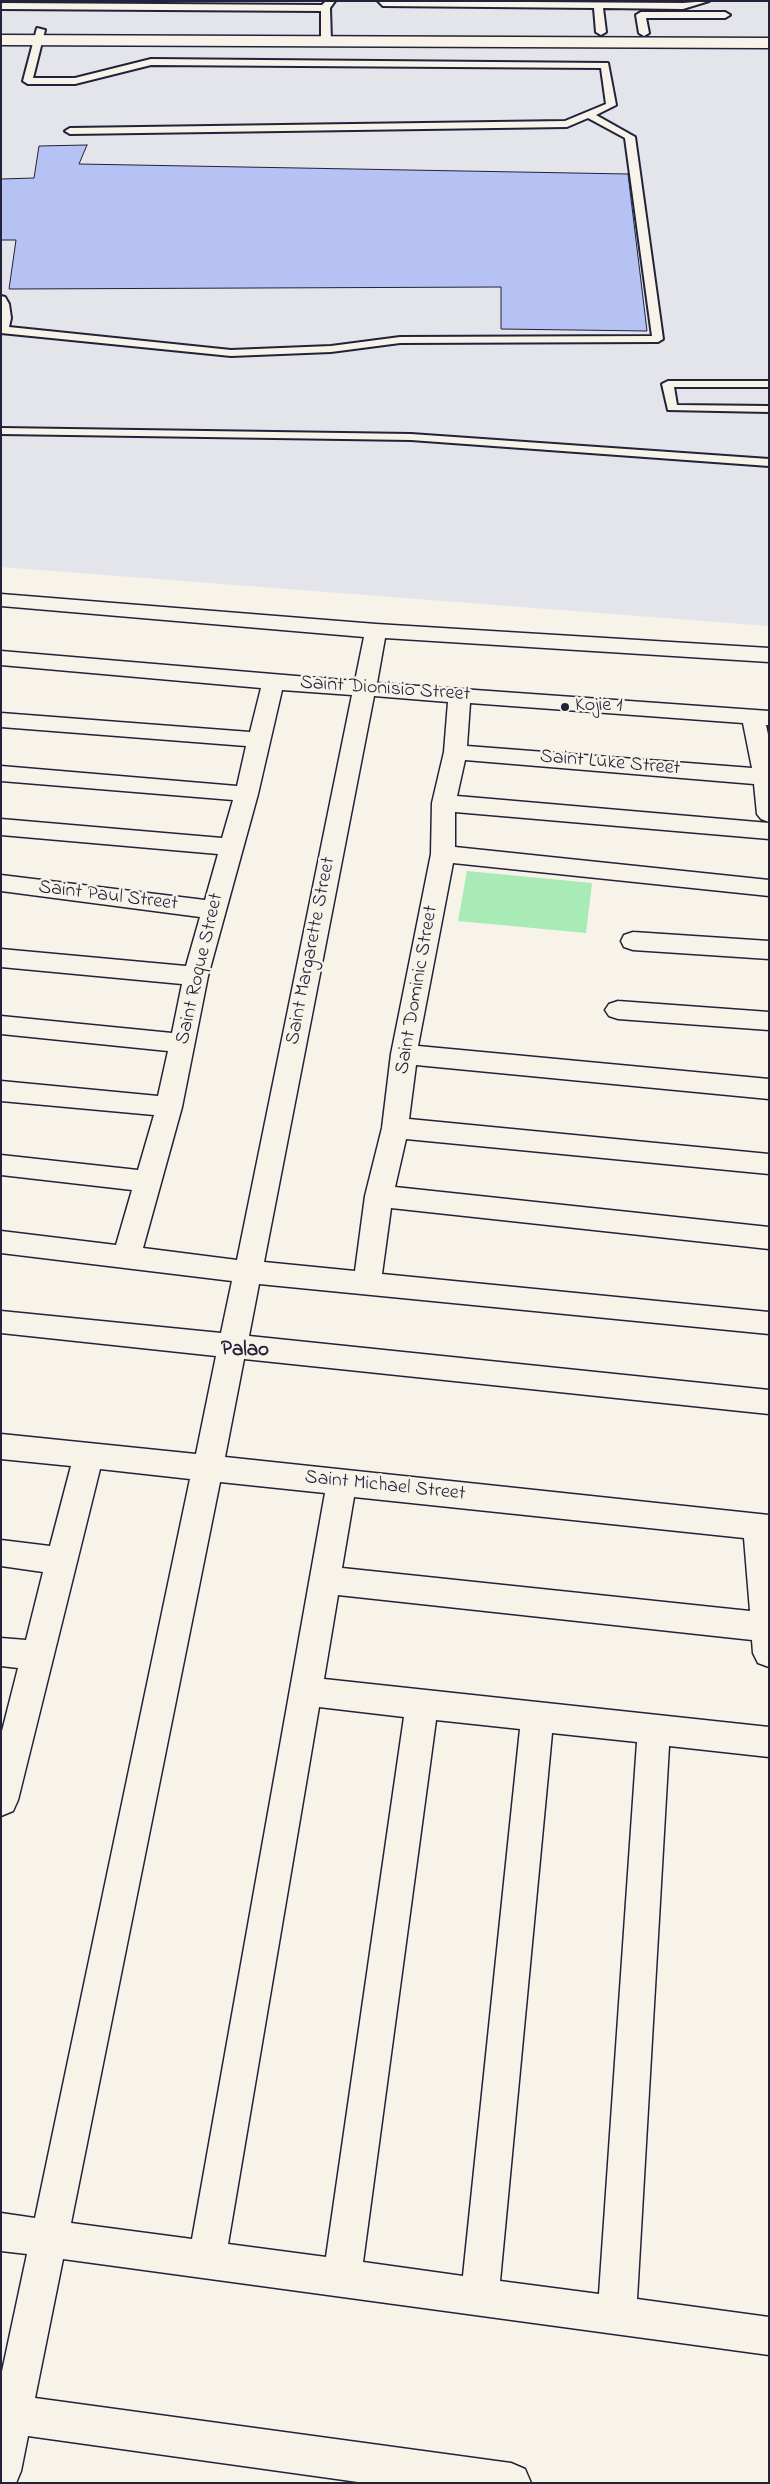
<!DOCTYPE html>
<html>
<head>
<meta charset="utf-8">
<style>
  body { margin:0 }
  #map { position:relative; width:770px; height:2484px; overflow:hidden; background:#f7f3e8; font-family:"Indie Flower",sans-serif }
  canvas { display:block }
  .frame { position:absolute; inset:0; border:2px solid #22223b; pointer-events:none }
</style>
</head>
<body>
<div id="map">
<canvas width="770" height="2484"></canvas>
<div class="frame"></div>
</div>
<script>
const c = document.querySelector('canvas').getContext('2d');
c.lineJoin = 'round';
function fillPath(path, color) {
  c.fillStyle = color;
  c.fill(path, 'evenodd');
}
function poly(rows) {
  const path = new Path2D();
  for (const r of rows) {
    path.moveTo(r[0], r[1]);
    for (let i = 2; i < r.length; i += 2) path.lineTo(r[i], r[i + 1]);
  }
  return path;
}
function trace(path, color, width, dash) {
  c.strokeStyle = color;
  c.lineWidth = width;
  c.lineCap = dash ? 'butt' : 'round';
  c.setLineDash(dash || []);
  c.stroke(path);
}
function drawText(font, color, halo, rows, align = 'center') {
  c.font = font + ' "Indie Flower",sans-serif';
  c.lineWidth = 5;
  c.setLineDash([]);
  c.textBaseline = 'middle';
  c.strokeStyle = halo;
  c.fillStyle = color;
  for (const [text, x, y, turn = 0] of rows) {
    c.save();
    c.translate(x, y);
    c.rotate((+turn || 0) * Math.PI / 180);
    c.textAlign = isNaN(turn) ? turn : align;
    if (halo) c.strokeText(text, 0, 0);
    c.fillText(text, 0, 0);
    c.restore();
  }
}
fillPath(poly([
  [1,1,769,1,769,626,1,567]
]), '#e4e4eb');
fillPath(poly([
  [467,871,592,883,586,933,458,921]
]), '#a8ebb6');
const building = poly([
  [87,145,79,164,628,174,647,331,501,329,501,287,9,289,16,240,1,240,1,179,34,178,39,146,87,145]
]);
fillPath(building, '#b6c2f3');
trace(building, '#22223b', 1);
const service = poly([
  [326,1,335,1,330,8,331,41,326,44,321,41,321,11,1,9,1,3,322,5,326,1],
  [378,1,683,3,709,1,683,9,603,8,606,32,601,35,596,32,594,8,383,6,378,1],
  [641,12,725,12,730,15,725,18,646,18,649,33,644,36,639,33,636,15,641,12],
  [37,28,45,30,33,78,75,78,151,59,608,63,616,105,596,115,635,137,663,339,658,342,400,343,331,352,231,356,1,333,1,296,5,297,9,304,11,318,9,327,231,350,331,346,400,337,652,336,625,138,588,118,567,127,70,134,65,131,70,128,565,121,606,104,601,68,151,65,75,84,28,84,23,81,37,28],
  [668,381,769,381,769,387,674,387,677,405,769,406,769,412,668,410,662,384,668,381],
  [1,428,411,434,769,459,769,466,411,440,1,434,1,428]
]);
const minor = poly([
  [1,35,769,38,769,48,1,45,1,35],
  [1,594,376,624,769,648,769,662,385,638,377,683,769,711,769,725,766,725,769,739,769,822,761,819,757,814,754,784,465,760,457,796,769,823,769,839,455,812,455,847,769,880,769,896,453,863,418,1046,769,1079,769,1099,416,1065,409,1119,769,1154,769,1174,406,1139,395,1187,769,1227,769,1249,391,1208,382,1274,769,1312,769,1334,259,1284,249,1336,769,1390,769,1414,244,1359,225,1457,769,1515,769,1667,758,1663,753,1653,752,1640,338,1595,324,1679,769,1727,769,1757,669,1746,637,2299,769,2317,769,2355,63,2259,35,2398,511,2463,525,2469,531,2483,365,2483,28,2436,21,2471,16,2483,1,2483,1,2376,27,2254,1,2251,1,2213,35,2218,190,1479,100,1469,18,1800,13,1811,1,1816,1,1735,18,1668,1,1666,1,1638,26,1640,43,1572,1,1566,1,1540,50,1546,71,1466,1,1459,1,1434,196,1454,216,1356,1,1333,1,1311,221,1333,232,1281,1,1253,1,1231,116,1245,132,1190,1,1175,1,1155,138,1170,154,1115,1,1101,1,1081,158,1096,168,1051,1,1034,1,1016,172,1033,182,984,1,967,1,949,186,966,200,917,1,891,1,875,205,900,218,854,1,835,1,819,222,838,233,800,1,781,1,766,237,786,246,746,1,727,1,713,250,732,261,688,1,665,1,651,355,681,364,637,1,606,1,594],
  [282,690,352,695,237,1260,143,1248,182,1107,208,976,258,794,282,690],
  [374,696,448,702,444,752,432,803,431,854,391,1054,382,1128,365,1196,355,1271,264,1262,374,696],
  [470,703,743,723,752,768,467,746,470,703],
  [220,1482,325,1493,192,2239,71,2223,220,1482],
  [354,1497,744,1538,750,1611,342,1568,354,1497],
  [319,1707,404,1717,326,2257,228,2244,319,1707],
  [436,1720,520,1729,463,2276,363,2262,436,1720],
  [552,1733,637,1742,599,2294,500,2281,552,1733],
  [633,932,769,941,769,959,633,950,624,947,621,941,624,935,633,932],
  [618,1001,769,1012,769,1030,618,1019,609,1016,605,1010,609,1004,618,1001]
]);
trace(service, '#22223b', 4);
trace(minor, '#22223b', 3);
fillPath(service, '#f7f3e8');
fillPath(minor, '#f7f3e8');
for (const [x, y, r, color] of [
  [565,707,5,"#22223b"]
]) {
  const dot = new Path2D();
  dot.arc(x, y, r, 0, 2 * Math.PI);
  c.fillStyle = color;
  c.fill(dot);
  trace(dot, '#f7f3e8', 2);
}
drawText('20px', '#22223b', '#f7f3e8', [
  ["Saint Dionisio Street",385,690,4],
  ["Saint Luke Street",610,764,5],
  ["Saint Paul Street",108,897,7],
  ["Saint Margarette Street",312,951,-79],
  ["Saint Roque Street",201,969,-77],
  ["Saint Dominic Street",418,990,-80],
  ["Saint Michael Street",385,1487,6]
]);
drawText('20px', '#22223b', '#f7f3e8', [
  ["Kojie 1",575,707]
], 'left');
drawText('bold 21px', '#22223b', '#f7f3e8', [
  ["Palao",245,1352]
]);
</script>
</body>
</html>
